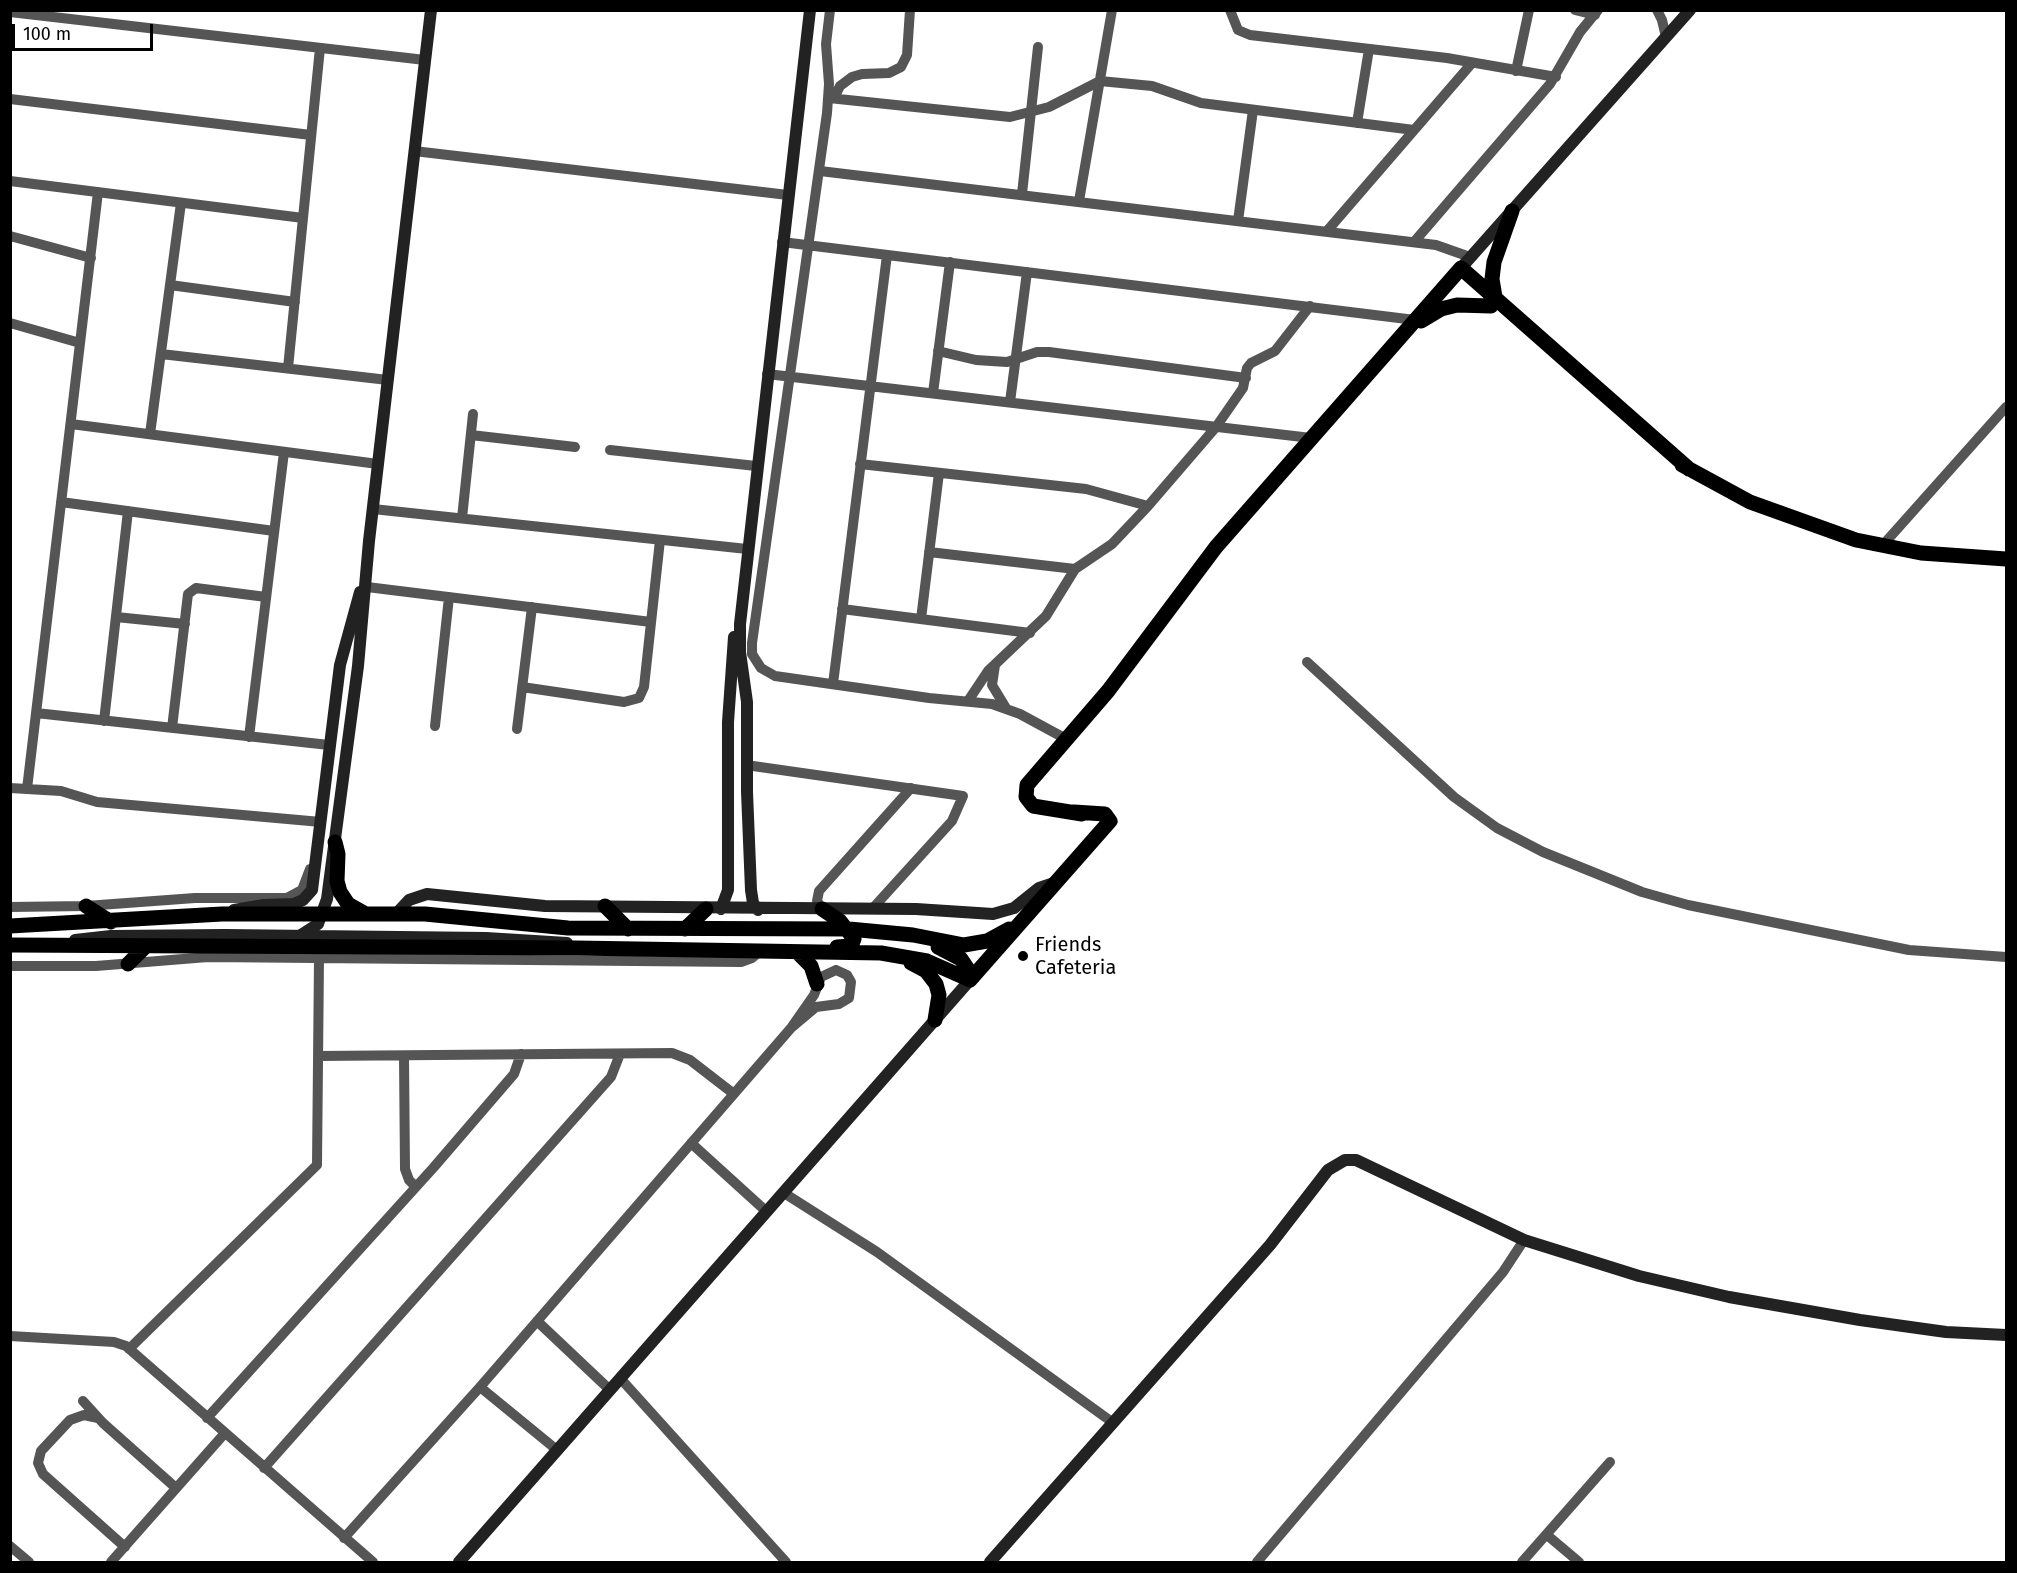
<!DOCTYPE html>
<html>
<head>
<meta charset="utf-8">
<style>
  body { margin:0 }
  #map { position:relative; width:2017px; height:1573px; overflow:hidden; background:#fff; font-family:"Fira Sans",sans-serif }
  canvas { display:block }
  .frame { position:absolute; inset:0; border:12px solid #000; pointer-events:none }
  .scale { position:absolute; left:12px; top:24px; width:141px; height:27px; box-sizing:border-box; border:3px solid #000; border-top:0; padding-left:8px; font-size:18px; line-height:21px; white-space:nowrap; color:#000; -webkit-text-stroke:4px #fff; paint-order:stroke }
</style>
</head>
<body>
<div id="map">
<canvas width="2017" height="1573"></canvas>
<div class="frame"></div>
<div class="scale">100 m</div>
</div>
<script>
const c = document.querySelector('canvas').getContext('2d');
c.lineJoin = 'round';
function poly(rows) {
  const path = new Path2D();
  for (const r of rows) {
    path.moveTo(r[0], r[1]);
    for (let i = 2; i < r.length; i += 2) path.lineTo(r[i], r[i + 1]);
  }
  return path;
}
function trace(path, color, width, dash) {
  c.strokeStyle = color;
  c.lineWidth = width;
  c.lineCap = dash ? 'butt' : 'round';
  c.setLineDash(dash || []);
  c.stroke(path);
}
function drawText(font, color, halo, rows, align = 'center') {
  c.font = font + ' "Fira Sans",sans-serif';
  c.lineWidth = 6;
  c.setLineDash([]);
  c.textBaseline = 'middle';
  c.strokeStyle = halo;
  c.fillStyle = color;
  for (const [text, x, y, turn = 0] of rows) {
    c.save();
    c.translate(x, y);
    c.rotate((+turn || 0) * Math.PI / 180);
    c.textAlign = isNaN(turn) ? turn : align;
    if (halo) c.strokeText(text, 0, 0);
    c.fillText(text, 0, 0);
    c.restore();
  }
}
trace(poly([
  [830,10,826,44,829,84,827,113,752,643,752,654,761,668,775,676,929,698,992,704,1020,714,1068,740],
  [1230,10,1238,30,1250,35,1447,58,1556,77],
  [1575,10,1595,15],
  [1657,10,1662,20,1666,37],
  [10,12,425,60],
  [1516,71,1529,10],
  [829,98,1010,117,1049,107,1100,81,1152,86,1201,103,1414,130],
  [834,98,840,86,852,77,862,74,889,73,901,67,907,55,910,10],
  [10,99,311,135],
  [1357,123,1369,49],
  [414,151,788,195],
  [820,171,1436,245,1470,257],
  [10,181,303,218],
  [1022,194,1038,47],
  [1079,201,1112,10],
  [1238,221,1253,110],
  [1327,231,1472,63],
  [10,236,91,258],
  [782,242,1415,320],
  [1414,242,1550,84,1580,32,1598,10],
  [170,285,295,302],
  [10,323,80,343],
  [938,351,976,360,1007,362,1037,352,1049,352,1246,378],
  [161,354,388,380],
  [288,368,320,48],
  [767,374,1311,438],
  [933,393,950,262],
  [1010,402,1027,272],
  [71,424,378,464],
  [150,434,181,203],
  [471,435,575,447],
  [610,450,756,466],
  [860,464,1086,489,1148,506],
  [61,502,274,531],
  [373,509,747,549],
  [462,518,473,414],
  [1882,546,2006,407],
  [929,552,1075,569],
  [367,587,651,622],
  [842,609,1030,633],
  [116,617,185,624],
  [921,619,939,473],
  [1307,662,1454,797,1497,828,1543,852,1642,892,1688,905,1909,950,2006,957],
  [995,665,992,685,1006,708],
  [833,684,887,255],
  [522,687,624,702,639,698,644,687,660,540],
  [968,701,988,671,1046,616,1075,569,1112,544,1148,506,1216,427,1243,388,1247,368,1251,363,1275,351,1310,306],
  [36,713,329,745],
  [104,721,128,511],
  [435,726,449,597],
  [172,728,188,594,196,588,266,597],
  [517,729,532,607],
  [249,737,284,452],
  [746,765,963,796,952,821,873,908],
  [10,788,61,791,97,802,321,822],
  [27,789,98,192],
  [10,907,86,906,195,898,287,898,302,890,310,869],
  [822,909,817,901,819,891,911,788],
  [10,966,96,966,208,957,741,962,752,958,760,951],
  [836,970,847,975,851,982,849,998,839,1004,816,1007,791,1028,814,995,821,977,836,970],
  [318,1056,672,1053,690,1060,734,1094],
  [404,1057,405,1169,409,1180,416,1187],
  [691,1143,767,1212],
  [784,1193,877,1252,1112,1422],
  [537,1321,610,1390],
  [10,1336,114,1342,126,1346,373,1562],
  [129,1349,317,1165,319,959],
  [620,1378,786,1562],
  [480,1387,557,1450],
  [83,1401,103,1423,176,1488],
  [98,1418,84,1415,70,1420,41,1451,38,1463,43,1474,125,1547],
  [207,1418,434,1167,514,1074,521,1054],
  [264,1468,611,1077,620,1054],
  [1547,1535,1579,1562],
  [344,1538,480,1387,791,1028],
  [10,1546,29,1562],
  [111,1562,225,1433],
  [1257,1562,1503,1272,1524,1240],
  [1522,1562,1610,1462]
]), '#555', 10);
trace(poly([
  [1461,268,1690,10],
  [721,909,728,890,728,722,734,637],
  [234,910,264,905,294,904,303,900,312,890,340,665,360,592],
  [758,910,753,903,751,890,747,792,747,702,740,652,740,624,810,10],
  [396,914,409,900,427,894,545,906,916,909,993,914,1014,908,1039,888,1057,882],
  [301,935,318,924,327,899,358,666,369,541,431,10],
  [75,940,111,936,225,935,486,938,567,943],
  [459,1562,970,980],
  [990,1562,1270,1245,1328,1170,1345,1160,1356,1160,1524,1240,1639,1276,1729,1297,1860,1320,1946,1332,2006,1335]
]), '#222', 12);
trace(poly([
  [1495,297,1492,279,1494,262,1512,211],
  [1421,321,1441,309,1457,305,1491,306],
  [1682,465,1750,502,1856,540,1921,553,2006,559],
  [1082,814,1033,806,1026,797,1027,785,1108,691,1216,547,1461,268,1689,469],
  [335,842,338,854,337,881,340,892,348,904,364,913],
  [86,906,111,922],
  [605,906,628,929],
  [822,909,840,921,854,939,851,946,837,947],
  [10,926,222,914,425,914,568,928,849,929,913,935,964,945,987,941,1009,929],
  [685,929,706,909],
  [10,945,576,948,881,953,927,961,970,980,1110,821,1105,814,1074,812],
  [938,947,961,959,973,977],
  [798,953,811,966,817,984],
  [911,963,926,971,936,984,939,995,935,1020],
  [128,964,145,947]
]), '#000', 15);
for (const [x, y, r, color] of [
  [1023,956,6,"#000"]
]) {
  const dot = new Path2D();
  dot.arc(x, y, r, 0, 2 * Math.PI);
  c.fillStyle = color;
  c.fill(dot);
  trace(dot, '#fff', 2);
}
drawText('20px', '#000', '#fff', [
  ["Friends",1035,945],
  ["Cafeteria",1035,968]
], 'left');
</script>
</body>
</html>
